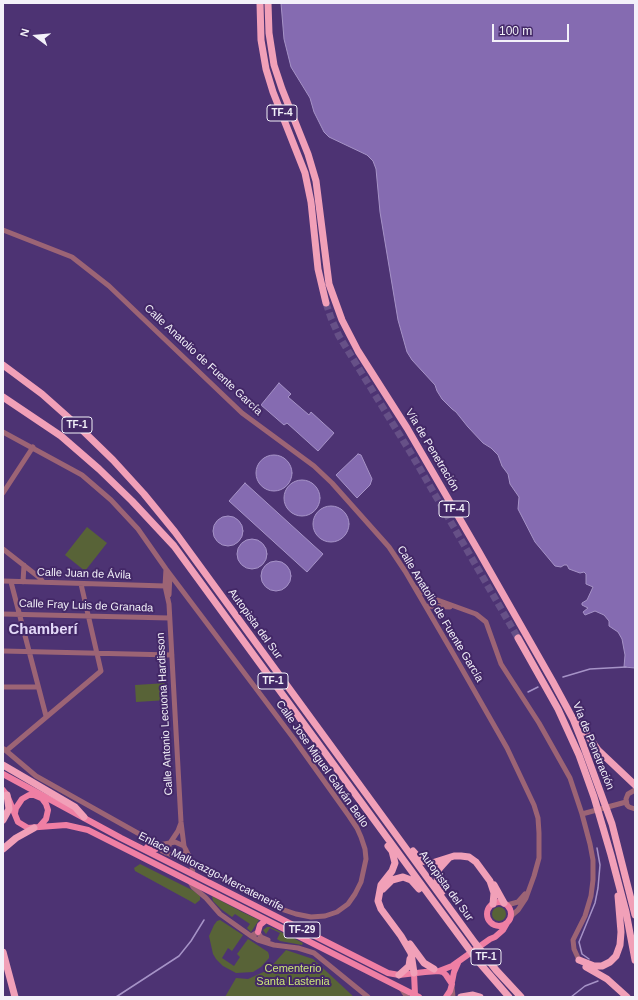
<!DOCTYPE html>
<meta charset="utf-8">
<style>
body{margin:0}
#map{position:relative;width:638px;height:1000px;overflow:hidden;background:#4d3373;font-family:Arial,sans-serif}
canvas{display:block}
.frame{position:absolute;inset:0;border:4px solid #f3f1f9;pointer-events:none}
.north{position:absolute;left:16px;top:16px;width:40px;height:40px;-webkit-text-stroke:3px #432867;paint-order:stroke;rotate:286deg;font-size:11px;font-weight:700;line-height:16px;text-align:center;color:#f3f1f9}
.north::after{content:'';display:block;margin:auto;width:14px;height:18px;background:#f3f1f9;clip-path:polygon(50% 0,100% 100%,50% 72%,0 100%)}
.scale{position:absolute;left:492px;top:24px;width:77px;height:18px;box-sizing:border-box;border:2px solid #f3f1f9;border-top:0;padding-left:5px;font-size:12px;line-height:14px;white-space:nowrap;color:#f3f1f9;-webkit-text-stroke:3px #432867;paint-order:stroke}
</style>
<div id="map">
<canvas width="638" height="1000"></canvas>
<div class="frame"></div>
<div class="north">N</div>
<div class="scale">100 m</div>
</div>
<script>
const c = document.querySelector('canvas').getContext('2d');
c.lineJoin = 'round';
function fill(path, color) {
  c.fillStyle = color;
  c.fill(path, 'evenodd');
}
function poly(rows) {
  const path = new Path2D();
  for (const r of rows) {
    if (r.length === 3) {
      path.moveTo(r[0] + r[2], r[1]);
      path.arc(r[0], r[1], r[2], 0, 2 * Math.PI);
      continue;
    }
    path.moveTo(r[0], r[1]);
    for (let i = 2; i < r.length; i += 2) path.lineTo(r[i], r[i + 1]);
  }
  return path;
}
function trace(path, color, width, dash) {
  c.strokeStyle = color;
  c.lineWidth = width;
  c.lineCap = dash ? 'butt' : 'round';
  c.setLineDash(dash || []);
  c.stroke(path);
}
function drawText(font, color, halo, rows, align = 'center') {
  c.font = font + ' Arial,sans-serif';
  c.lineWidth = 4;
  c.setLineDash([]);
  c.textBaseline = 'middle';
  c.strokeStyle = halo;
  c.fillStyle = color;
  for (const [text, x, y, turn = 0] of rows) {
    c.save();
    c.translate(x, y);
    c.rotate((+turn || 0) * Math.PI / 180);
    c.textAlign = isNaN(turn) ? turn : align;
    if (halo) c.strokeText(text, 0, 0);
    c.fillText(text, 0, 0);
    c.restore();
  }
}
fill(poly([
 [87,527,107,543,85,571,65,555],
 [167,683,168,700,136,702,135,685],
 [140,864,194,891,200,896,200,900,195,904,190,901,135,871,134,868],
 [212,896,242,912,259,920,251,932,247,928,250,924,235,914,232,917,221,909,213,901],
 [499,914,7],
 [220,920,243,935,232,951,228,948,222,958,234,966,240,957,237,954,248,939,268,952,269,955,269,958,261,967,253,972,236,973,223,966,216,959,213,954,209,936,214,925,217,921],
 [267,927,270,927,277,930,303,943,302,945,280,941,277,939,280,933,270,928,266,934,263,930],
 [286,950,313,959,354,997,225,997,236,978,248,979,268,970]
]), '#586337');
const water = poly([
 [281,3,635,3,635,668,624,667,625,655,622,639,618,632,609,626,609,621,604,615,595,611,585,615,583,612,588,608,582,605,582,603,587,600,593,587,586,584,586,574,584,572,580,573,569,569,567,565,564,565,561,567,555,566,535,542,518,509,519,497,510,484,508,474,502,466,498,455,491,448,483,443,468,427,456,412,452,409,442,399,437,391,435,385,412,360,407,352,398,320,380,212,376,169,373,161,367,155,329,137,324,132,314,112,310,98,291,67,284,39,281,3],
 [279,383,291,394,288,397,309,415,311,412,334,433,318,451,287,423,284,425,261,405,279,383],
 [358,454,361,455,372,479,370,485,357,498,336,475,358,454],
 [274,473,18],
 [302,498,18],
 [245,483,323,554,307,572,229,501,245,483],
 [331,524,18],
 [228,531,15],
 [252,554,15],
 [276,576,15]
]);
fill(water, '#856bb1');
trace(water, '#a693c7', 1);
trace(poly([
 [563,677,590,669,626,667],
 [528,692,538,687],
 [589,959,582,954,579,942,595,903,598,888,600,865,597,848],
 [116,997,179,956,191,941,204,920],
 [571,997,585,986,598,981]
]), '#a693c7', 1.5);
trace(poly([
 [326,303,331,318,339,336,412,455,518,638]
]), '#665087', 7, [7, 3.5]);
trace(poly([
 [3,230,72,257,109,286,242,413,314,466,332,483,389,547,405,571,454,655,507,748,534,805,538,818,539,833,539,858,534,876,526,898,518,910,511,916],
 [3,432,82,475,111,500,138,529,166,569,294,739,349,816,357,828,361,837,365,849,366,859,361,882,355,894,348,904,337,912,325,916,311,917,296,914,284,910,195,864,191,860],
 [3,493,33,447],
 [3,549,40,578,43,582],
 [166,569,165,586,169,604,181,822,184,846,191,860,193,874],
 [3,581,165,586],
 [11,582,46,716],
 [23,582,24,565],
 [416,588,432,598,476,614,486,622,501,664,539,723,570,778,582,814,590,844,593,860,593,880,591,896,585,916,573,940,574,949,579,960],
 [169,595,170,575],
 [426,606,450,607],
 [3,614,169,618],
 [3,651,172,655],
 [3,687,38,687],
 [4,749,36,776,159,845],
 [6,751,101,671,81,584],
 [635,790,628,794,626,799,627,805,629,807,635,809],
 [582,814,626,802],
 [159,845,162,851,179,858,185,854,186,850],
 [159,845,175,842,184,846],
 [166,853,170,843,178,831,181,823],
 [190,882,193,887,206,898,220,914,251,936,258,940,274,945,298,948,314,953,368,997],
 [507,905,518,902,525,894],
 [251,936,258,932,261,937,268,940],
 [452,986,453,997],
 [401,988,407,997]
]), '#9c6475', 5);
trace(poly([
 [3,774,121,838,388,973,399,975,425,972,439,971,443,972,446,975,452,984,450,991,446,997],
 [3,790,7,795,18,822,28,828,39,827,46,819,48,810,46,804,43,800],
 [15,813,16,808,22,799,29,795,34,795,41,798],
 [39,827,66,825,88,830,419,997],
 [147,847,153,850,156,849,159,845],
 [499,914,12],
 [258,932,260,925,266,920],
 [439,971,452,966,490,939,495,937,503,930,507,923],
 [414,973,415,995],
 [452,982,454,972,458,963]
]), '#ef7fa4', 6);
trace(poly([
 [260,3,261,40,266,69,273,92,305,173,311,202,318,269,326,303],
 [268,3,269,33,274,65,282,89,308,154,316,181,329,284,342,320,358,351,407,428,479,552,553,682,573,719,581,739,612,824,635,915],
 [3,365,42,394,78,426,113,460,144,494,175,532,475,943,496,970,521,997],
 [3,397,61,436,99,469,132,501,174,546,429,895,477,960,509,997],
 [518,638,558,709,579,755,594,797,611,855,626,912,635,960],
 [577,720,598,750,635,785],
 [3,765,75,807,84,817],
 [3,820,9,809,7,795],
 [388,846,392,851,395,863,392,871,381,885,378,901,381,909,401,936,411,953,414,973],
 [3,849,16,838,34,828],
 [413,851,422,861,432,863,454,856,461,856,469,857,476,862,490,881,494,893,493,904],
 [494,885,504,903],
 [383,889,392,880,403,877,411,880,419,889],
 [442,892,437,881,439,869,448,859],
 [410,944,424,963,434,969],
 [3,952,15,997],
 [579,960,594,966,602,966,610,962,616,956,620,945,621,932,618,896],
 [586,967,607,979,627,997],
 [399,975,409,966,410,959],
 [461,997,473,995,480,997]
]), '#f1a0b8', 7);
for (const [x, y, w] of [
 [282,113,30],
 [77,425,30],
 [454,509,30],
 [273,681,30],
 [302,930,36],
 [486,957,30]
]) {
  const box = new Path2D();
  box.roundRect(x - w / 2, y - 8, w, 16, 3);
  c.fillStyle = '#432867';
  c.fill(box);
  trace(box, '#f3f1f9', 1);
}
drawText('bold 10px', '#f3f1f9', null, [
 ["TF-4",282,113],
 ["TF-1",77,425],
 ["TF-4",454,509],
 ["TF-1",273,681],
 ["TF-29",302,930],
 ["TF-1",486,957]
]);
drawText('11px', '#f3f1f9', '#432867', [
 ["Calle Anatolio de Fuente García",203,360,43],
 ["Vía de Penetración",432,450,59],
 ["Calle Juan de Ávila",84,574,2],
 ["Calle Fray Luis de Granada",86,606,2],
 ["Calle Anatolio de Fuente García",440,614,59],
 ["Autopista del Sur",255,624,54],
 ["Calle Antonio Lecuona Hardisson",165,714,-93],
 ["Vía de Penetración",593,746,68],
 ["Calle Jose Miguel Galván Bello",322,764,55],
 ["Enlace Mallorazgo-Mercatenerife",211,872,27],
 ["Autopista del Sur",446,886,54]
]);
drawText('11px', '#cce578', '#432867', [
 ["Cementerio",293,969],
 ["Santa Lastenia",293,982]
]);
drawText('bold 15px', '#e3d9f8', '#432867', [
 ["Chamberí",43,630]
]);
</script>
